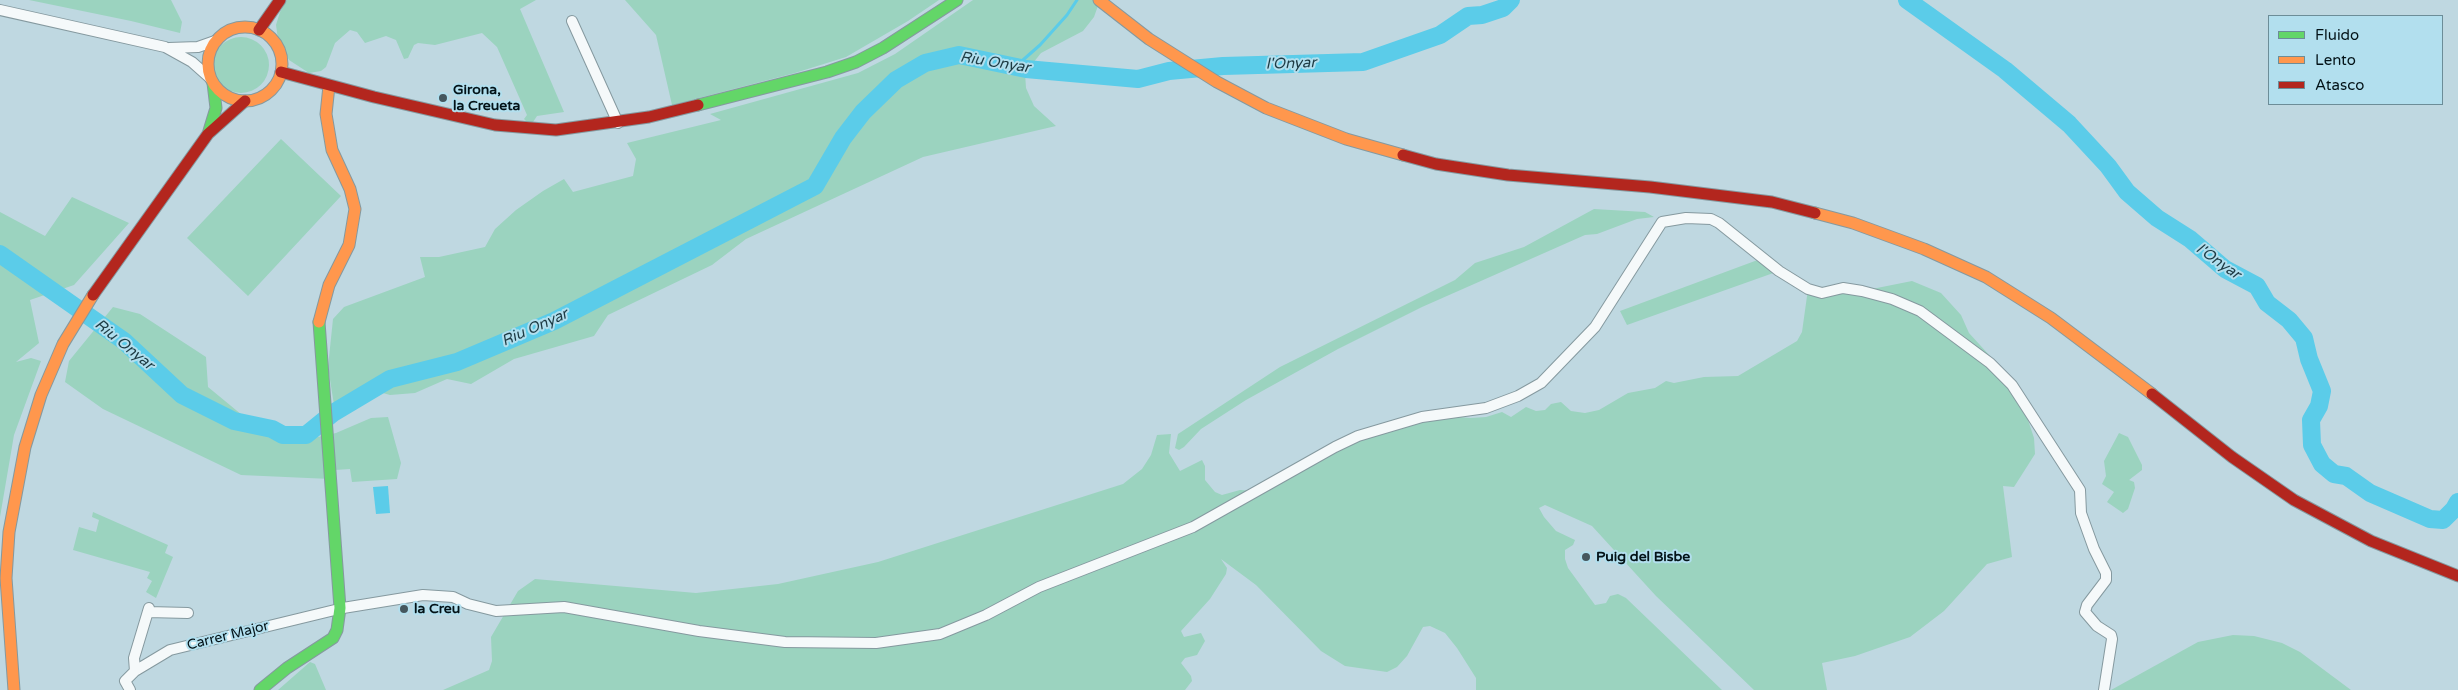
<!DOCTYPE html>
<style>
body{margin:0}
#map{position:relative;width:2458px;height:690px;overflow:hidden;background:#bfd8e1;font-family:"Varela Round",sans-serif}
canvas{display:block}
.legend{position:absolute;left:2268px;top:15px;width:175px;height:90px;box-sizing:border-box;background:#b2dfee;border:1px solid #6c8d98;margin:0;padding:6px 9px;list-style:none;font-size:15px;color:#031217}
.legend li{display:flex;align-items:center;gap:10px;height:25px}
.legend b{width:25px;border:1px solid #6c8d98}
</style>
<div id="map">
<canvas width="2458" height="690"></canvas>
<ul class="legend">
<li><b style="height:6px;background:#63d668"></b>Fluido</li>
<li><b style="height:6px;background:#ff974d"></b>Lento</li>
<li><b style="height:6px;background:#b3261e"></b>Atasco</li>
</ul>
</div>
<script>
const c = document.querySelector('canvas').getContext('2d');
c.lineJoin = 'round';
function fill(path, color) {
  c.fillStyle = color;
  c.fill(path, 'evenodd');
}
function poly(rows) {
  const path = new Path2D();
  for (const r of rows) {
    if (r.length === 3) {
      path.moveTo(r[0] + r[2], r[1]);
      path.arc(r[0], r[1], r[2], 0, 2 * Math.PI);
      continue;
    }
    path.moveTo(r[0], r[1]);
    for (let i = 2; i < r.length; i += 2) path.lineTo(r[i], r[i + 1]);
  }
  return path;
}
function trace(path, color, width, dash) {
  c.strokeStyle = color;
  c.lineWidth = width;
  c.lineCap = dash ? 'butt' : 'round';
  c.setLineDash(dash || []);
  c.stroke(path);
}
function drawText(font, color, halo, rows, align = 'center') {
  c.font = font + ' "Varela Round",sans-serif';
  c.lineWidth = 4;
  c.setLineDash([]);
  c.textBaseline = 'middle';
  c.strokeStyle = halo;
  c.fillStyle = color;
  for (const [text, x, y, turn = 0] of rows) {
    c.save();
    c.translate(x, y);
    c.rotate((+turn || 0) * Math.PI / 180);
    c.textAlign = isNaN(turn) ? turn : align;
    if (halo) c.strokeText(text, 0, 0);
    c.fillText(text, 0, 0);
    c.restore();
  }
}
fill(poly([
 [29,0,171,0,182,22,180,33,131,21],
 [287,0,536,0,520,9,564,112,537,116,533,122,527,122,524,119,527,115,497,47,482,33,435,45,418,43,414,45,408,58,404,59,396,40,386,36,365,43,357,32,350,30,335,43,326,67,321,71,309,73,289,60,278,39,276,25,280,12],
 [625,0,939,0,908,21,846,57,795,73,672,105,656,35],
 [973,0,1100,0,1094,17,1083,31,1041,53,1025,73,1026,88,1034,106,1056,126,923,157,746,239,712,265,608,315,594,336,514,359,471,384,447,379,415,393,390,395,361,387,334,405,328,367,333,319,344,307,425,277,420,257,439,257,485,247,495,229,516,210,543,191,564,179,573,192,633,176,636,159,627,143,721,120,710,114,858,73,895,54],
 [241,65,28],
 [281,139,341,196,248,296,187,238],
 [72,197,129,223,74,285,30,300,39,343,16,362,31,358,41,361,14,435,0,517,0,212,45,236],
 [1594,209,1645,212,1654,217,1637,219,1597,234,1585,235,1422,307,1338,349,1246,400,1201,429,1184,447,1179,450,1175,448,1178,434,1280,367,1455,280,1475,263,1524,247],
 [1763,258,1779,271,1627,325,1620,311],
 [1912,281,1941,293,1961,315,1969,333,1990,356,1990,363,2020,396,2034,438,2035,454,2014,487,2003,486,2012,557,1987,564,1944,611,1910,637,1855,656,1822,663,1827,690,1754,690,1656,596,1592,526,1545,505,1539,508,1544,517,1556,531,1575,540,1573,545,1565,550,1565,559,1568,568,1595,605,1606,603,1610,596,1618,594,1626,598,1722,690,1476,690,1476,678,1457,648,1445,633,1430,626,1423,627,1407,656,1397,667,1387,672,1345,666,1321,651,1256,585,1221,559,1227,568,1226,574,1210,599,1181,631,1184,637,1201,633,1205,641,1197,655,1185,658,1181,663,1191,676,1192,681,1185,690,443,690,489,670,492,661,491,637,518,591,535,579,696,593,778,584,878,562,1123,484,1142,469,1151,455,1157,435,1171,434,1169,453,1180,471,1202,460,1205,466,1205,480,1215,492,1222,495,1240,490,1257,491,1335,447,1439,415,1470,418,1486,417,1502,412,1511,417,1526,407,1536,411,1545,410,1551,404,1561,402,1571,411,1585,413,1599,410,1628,393,1655,388,1666,381,1674,383,1704,377,1738,376,1797,341,1802,332,1808,289,1862,291],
 [113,307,140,314,206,357,208,387,270,438,300,441,336,433,371,418,388,417,401,463,397,479,352,482,350,469,335,470,330,479,241,475,103,409,65,382,69,361],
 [2119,433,2128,437,2142,465,2142,470,2129,480,2134,482,2135,488,2128,509,2123,513,2107,502,2114,492,2102,484,2106,476,2104,461],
 [93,512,168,545,165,553,173,557,156,598,146,592,152,581,147,578,150,572,73,550,79,527,96,532,99,520,92,517],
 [2233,635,2254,636,2282,643,2300,652,2351,690,2111,690,2198,642],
 [310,662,315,664,326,690,278,690]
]), '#9bd3bf');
fill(poly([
 [388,486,390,513,376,514,373,487]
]), '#5bcce9');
trace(poly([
 [1015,67,1040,45,1067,15,1077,0]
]), '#5bcce9', 3);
trace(poly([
 [1907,0,2005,70,2069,124,2108,166,2127,192,2157,218,2190,239,2225,269,2257,286,2267,303,2289,320,2304,338,2309,359,2322,391,2319,406,2311,420,2312,445,2322,464,2334,474,2346,476,2370,493,2430,519,2443,520,2454,509,2458,502],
 [0,254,124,341,182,395,234,421,272,429,283,435,306,435,333,413,390,379,457,362,554,321,815,186,843,138,863,112,896,80,925,63,959,55,1026,69,1138,79,1169,71,1223,66,1363,62,1440,35,1468,16,1482,15,1503,8,1511,0]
]), '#5bcce9', 18);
const street = poly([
 [0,10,165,47,192,62,210,78],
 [572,21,618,123],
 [169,48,198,47,215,41],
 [148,612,188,613],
 [135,671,134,658,149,608],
 [130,690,125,681,135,671,170,650,343,608,423,595,453,597,468,604,496,611,564,607,699,631,785,642,876,643,940,634,986,615,1039,587,1193,527,1335,447,1358,436,1422,417,1486,408,1518,396,1541,383,1595,327,1662,222,1686,218,1711,219,1719,223,1779,271,1808,289,1822,293,1843,288,1862,291,1892,299,1920,311,1990,363,2012,385,2080,490,2081,513,2094,549,2106,573,2106,580,2087,605,2085,612,2097,626,2111,635,2112,639,2104,690]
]);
const fast = poly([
 [698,105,827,72,856,62,883,48,957,0],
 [209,131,216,108,213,83],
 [260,690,287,668,333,638,337,630,340,608,319,322]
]);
const slow = poly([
 [1099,0,1149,39,1217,82,1266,108,1346,139,1403,155],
 [245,64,37],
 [1815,213,1853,223,1924,249,1986,277,2051,318,2152,394],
 [319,322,329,285,349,245,355,209,350,189,332,150,326,114,329,86],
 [14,690,6,578,9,532,25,447,41,395,63,344,93,295]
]);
const jam = poly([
 [259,30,280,0],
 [281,72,374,97,495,125,556,130,649,117,698,105],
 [1403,155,1436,164,1508,175,1650,187,1772,202,1815,213],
 [93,295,208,134,245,101],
 [2152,394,2232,457,2294,500,2371,541,2458,576]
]);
trace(street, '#85999f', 12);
trace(fast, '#85999f', 13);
trace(slow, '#85999f', 13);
trace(jam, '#85999f', 13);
trace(street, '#f5f9fa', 10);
trace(fast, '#63d668', 11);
trace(slow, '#ff974d', 11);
trace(jam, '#b3261e', 11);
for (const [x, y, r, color] of [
 [443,98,5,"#45575e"],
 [1586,557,5,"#45575e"],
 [404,609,5,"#45575e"]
]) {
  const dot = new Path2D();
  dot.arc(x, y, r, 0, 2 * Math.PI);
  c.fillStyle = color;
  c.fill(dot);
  trace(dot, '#b2dfee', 2);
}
drawText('bold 14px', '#031217', '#b2dfee', [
 ["Girona,",453,90],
 ["la Creueta",453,106],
 ["Puig del Bisbe",1596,557],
 ["la Creu",414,609]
], 'left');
drawText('14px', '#031217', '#b2dfee', [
 ["Carrer Major",228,636,-14]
]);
drawText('italic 15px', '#1d3a43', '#b2dfee', [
 ["Riu Onyar",995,63,9],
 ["l'Onyar",1291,64,-2],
 ["l'Onyar",2218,262,35],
 ["Riu Onyar",535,328,-24],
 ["Riu Onyar",124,345,39]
]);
</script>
